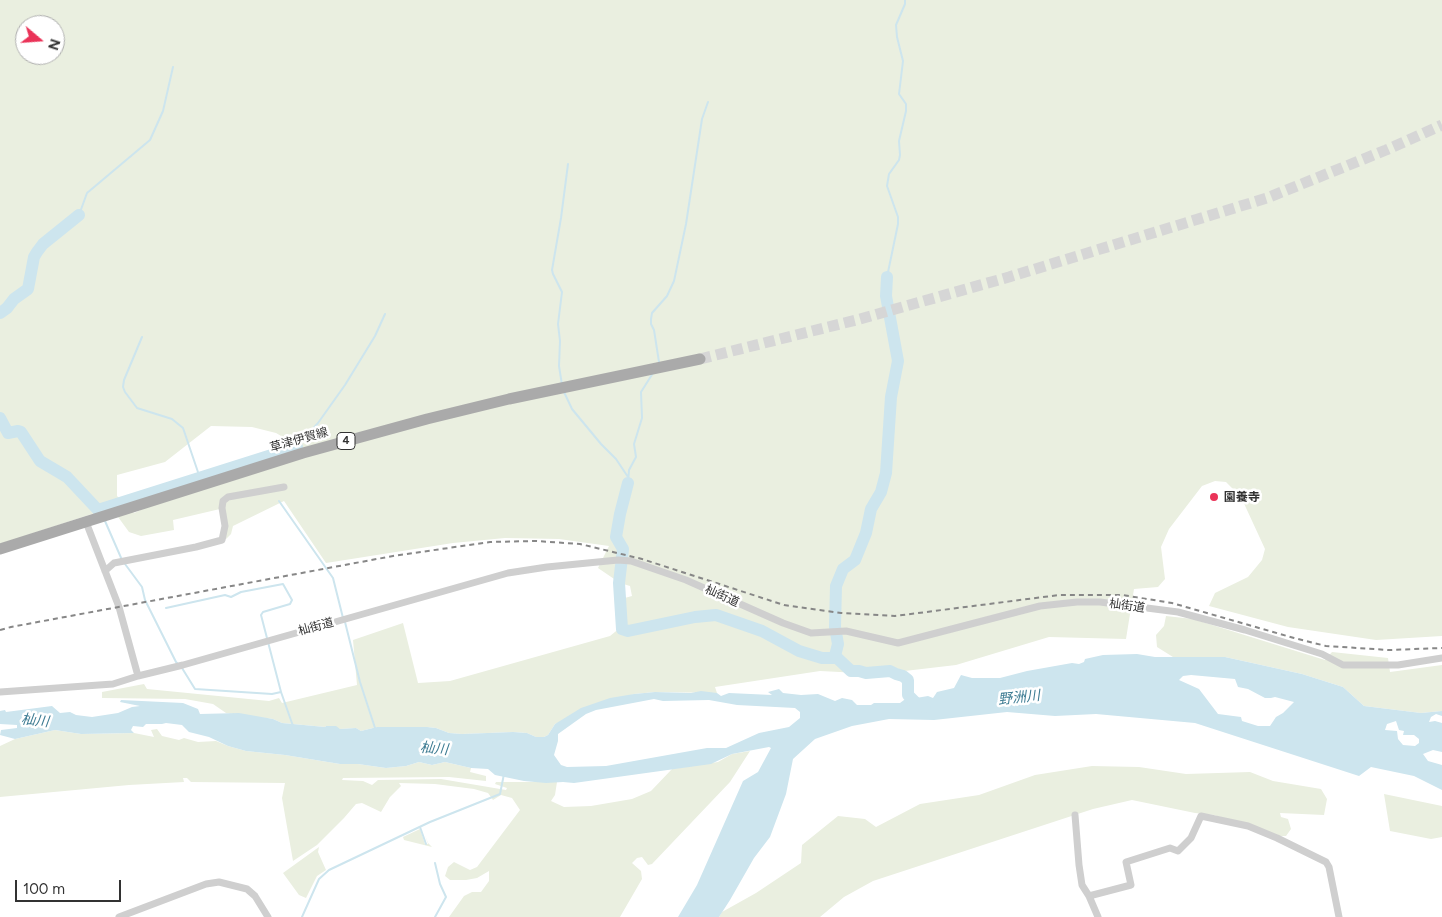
<!DOCTYPE html>
<meta charset="utf-8">
<style>
body{margin:0}
#map{position:relative;width:1442px;height:917px;overflow:hidden;background:#fff;font-family:Figtree,sans-serif}
canvas{display:block}
.north{position:absolute;left:15px;top:15px;width:50px;height:50px;box-sizing:border-box;background:#fff;border:1px solid #adadad;border-radius:50%;rotate:108deg;font-size:14px;font-weight:700;line-height:20px;text-align:center;color:#323232}
.north::after{content:'';display:block;margin:auto;width:18px;height:22px;background:#ea3358;clip-path:polygon(50% 0,100% 100%,50% 72%,0 100%)}
.scale{position:absolute;left:15px;top:880px;width:106px;height:22px;box-sizing:border-box;border:2px solid #323232;border-top:0;padding-left:6px;font-size:15px;line-height:18px;white-space:nowrap;color:#323232;-webkit-text-stroke:4px #fff;paint-order:stroke}
</style>
<div id="map">
<canvas width="1442" height="917"></canvas>
<div class="north">N</div>
<div class="scale">100 m</div>
</div>
<script>
const c = document.querySelector('canvas').getContext('2d');
c.lineJoin = 'round';
function fill(path, color) {
  c.fillStyle = color;
  c.fill(path, 'evenodd');
}
function poly(rows) {
  const path = new Path2D();
  for (const r of rows) {
    path.moveTo(r[0], r[1]);
    for (let i = 2; i < r.length; i += 2) path.lineTo(r[i], r[i + 1]);
  }
  return path;
}
function trace(path, color, width, dash) {
  c.strokeStyle = color;
  c.lineWidth = width;
  c.lineCap = dash ? 'butt' : 'round';
  c.setLineDash(dash || []);
  c.stroke(path);
}
function drawText(font, color, halo, rows, align = 'center') {
  c.font = font + ' Figtree,"Noto Sans JP",sans-serif';
  c.lineWidth = 5;
  c.setLineDash([]);
  c.textBaseline = 'middle';
  c.strokeStyle = halo;
  c.fillStyle = color;
  for (const [text, x, y, turn = 0] of rows) {
    c.save();
    c.translate(x, y);
    c.rotate((+turn || 0) * Math.PI / 180);
    c.textAlign = isNaN(turn) ? turn : align;
    if (halo) c.strokeText(text, 0, 0);
    c.fillText(text, 0, 0);
    c.restore();
  }
}
fill(poly([
 [0,0,1442,0,1442,636,1376,640,1288,627,1209,606,1215,593,1248,577,1262,560,1265,549,1241,497,1226,482,1215,481,1202,486,1169,529,1161,547,1165,579,1158,587,1134,589,1126,639,1049,637,956,665,879,674,820,671,715,687,717,693,655,692,634,694,555,724,548,735,544,737,536,737,527,733,513,732,462,734,449,733,436,728,427,727,377,727,361,731,356,728,340,729,326,726,325,727,282,723,273,719,226,713,213,704,185,699,102,698,102,692,144,684,147,689,269,701,279,698,282,703,357,685,353,640,403,623,418,683,450,681,610,636,626,623,621,599,632,596,630,586,620,583,598,568,609,546,559,539,505,538,453,543,326,563,284,501,233,526,231,534,226,539,220,509,173,520,174,530,141,536,129,532,113,510,95,513,0,544],
 [25,25,55,25,55,55,25,55],
 [211,426,252,427,276,433,288,440,299,458,152,505,134,513,117,496,117,475,165,462],
 [1166,616,1193,619,1325,660,1332,652,1388,658,1390,672,1442,665,1442,711,1421,713,1364,706,1343,687,1302,674,1225,657,1173,657,1157,647,1156,635,1164,626],
 [157,729,162,736,179,740,184,738,198,742,216,741,228,746,246,751,285,755,340,764,358,764,386,768,406,766,419,762,432,765,445,762,471,768,470,772,486,776,486,781,449,777,343,778,342,780,363,781,372,785,378,780,441,779,506,790,507,788,495,784,496,782,557,782,555,795,551,801,564,807,591,806,632,799,651,791,672,769,718,762,732,754,750,751,730,782,652,864,648,865,642,857,637,858,632,863,641,871,642,879,620,917,449,917,464,896,472,892,481,892,489,881,489,871,477,878,466,880,450,880,445,876,448,867,454,862,470,870,477,867,520,810,512,798,501,795,493,800,488,793,474,789,435,784,399,783,401,786,390,797,381,812,362,803,356,804,344,818,317,845,293,861,282,798,285,783,191,782,187,778,183,778,184,782,129,785,0,797,0,746,15,739,55,730,81,734,134,733,154,737,151,730],
 [1092,766,1139,767,1186,774,1250,772,1273,781,1321,789,1327,799,1324,815,1280,813,1281,817,1288,819,1291,829,1286,836,1278,836,1214,815,1195,813,1132,800,1093,809,873,881,844,897,820,917,719,917,722,912,756,893,801,863,802,845,838,816,865,819,876,827,920,804,979,795,1035,775],
 [1384,794,1442,806,1442,837,1431,839,1390,831],
 [420,829,425,844,428,844,425,835,428,843,432,847,404,840,403,837],
 [319,847,318,852,326,870,317,876,306,898,299,895,283,873]
]), '#eaefe0');
fill(poly([
 [1137,654,1155,657,1225,657,1302,674,1343,687,1364,706,1421,713,1442,711,1442,716,1436,714,1431,717,1429,722,1435,721,1442,723,1442,752,1433,750,1423,754,1428,761,1442,765,1442,790,1414,776,1371,767,1359,776,1195,723,1096,714,1055,716,1007,712,934,720,889,719,852,726,815,739,793,759,786,794,770,837,754,858,730,900,719,917,678,917,697,885,743,781,758,772,771,748,769,747,732,754,711,764,574,783,563,782,546,783,524,781,495,775,488,769,471,768,445,762,432,765,419,762,406,766,386,768,358,764,340,764,285,755,246,751,228,746,209,737,189,732,182,725,166,723,162,724,146,724,143,727,133,726,131,730,134,733,81,734,55,730,15,739,0,735,1,730,17,728,17,725,0,724,0,711,5,710,6,712,52,706,60,713,70,712,76,715,92,717,118,713,132,707,140,706,120,702,121,700,183,703,198,709,200,714,239,713,273,719,282,723,325,727,326,726,336,726,340,729,356,728,361,731,377,727,427,727,436,728,449,733,462,734,513,732,527,733,536,737,544,737,548,735,555,724,581,708,610,698,634,694,655,692,691,693,701,691,717,693,721,696,729,693,772,695,768,692,779,689,783,693,801,695,818,694,835,701,842,698,852,700,857,705,871,705,874,703,900,703,904,700,928,696,933,698,937,692,954,688,961,675,972,678,1000,678,1027,671,1072,663,1079,664,1084,662,1085,659,1103,655],
 [1191,675,1235,679,1238,687,1248,689,1265,698,1271,698,1275,697,1294,702,1283,713,1276,717,1270,726,1258,726,1242,721,1241,717,1218,714,1199,689,1179,680,1183,676],
 [654,699,663,701,709,700,737,705,795,708,800,712,800,718,789,727,759,733,726,748,707,748,606,766,567,767,561,765,554,755,558,741,558,734,586,714,596,710],
 [1396,721,1399,730,1404,731,1403,735,1414,735,1419,739,1419,743,1415,746,1403,745,1398,739,1397,731,1385,730,1387,724]
]), '#cde5ee');
trace(poly([
 [79,215,87,193,150,140,163,111,173,67],
 [887,277,898,224,898,217,887,186,889,174,899,160,900,155,899,141,906,111,906,104,899,94,903,61,897,37,896,25,905,4,905,0],
 [142,337,124,380,123,387,125,392,137,408,172,419,183,428,200,478],
 [659,362,654,330,651,324,651,319,652,313,667,296,674,281,686,224,702,119,708,102],
 [562,385,559,366,560,341,558,324,562,292,553,274,552,270,561,218,568,164],
 [564,392,572,409,601,444,616,459,628,477],
 [297,447,318,423,345,385,375,336,385,314],
 [628,483,629,470,636,457,634,444,642,418,641,392,653,373],
 [279,501,333,578,343,618],
 [105,521,122,560],
 [125,564,142,587,145,600,176,662,179,665],
 [166,608,225,595,231,597,241,592,283,584,292,600,290,604,263,612,261,615,281,692,293,726],
 [345,622,360,682,375,728],
 [182,668,195,689,272,694,281,692],
 [420,827,426,844],
 [435,863,440,884,446,897,435,917],
 [302,917,319,879,329,870,430,822,500,794,504,774]
]), '#cde5ee', 2);
trace(poly([
 [887,277,886,296,898,361,891,397,886,473,881,492,871,509,866,533,855,560,843,569,836,586,835,627,838,644,835,656,851,671,859,671,866,673,890,671,896,674,903,676,908,680,908,695,917,704,925,707],
 [0,313,7,308,14,299,28,289,34,257,37,252,43,244,79,215],
 [0,418,8,433,18,431,21,432,40,461,67,477,98,510,297,447],
 [628,483,620,514,616,537,623,549,619,583,622,629,628,631,695,617,716,615,762,631,799,651,822,658,836,658]
]), '#cde5ee', 12);
trace(poly([
 [700,359,860,319,1009,277,1267,198,1386,150,1442,125]
]), '#d6d6d6', 11, [11, 5.5]);
trace(poly([
 [86,522,119,607,138,676],
 [105,571,114,563,196,547,222,540,225,526,222,508,223,501,228,497,284,487],
 [0,692,113,684,138,676,183,665,508,573,547,567,618,560,631,561,686,580,783,623,811,633,846,631,898,643,1040,606,1077,602,1100,602,1178,612,1245,630,1322,654,1343,665,1398,665,1442,658],
 [1075,815,1079,865,1082,885,1089,896,1098,917],
 [1089,896,1131,885,1126,862,1170,848,1178,851,1191,838,1201,816,1248,826,1277,838,1326,862,1329,867,1339,917],
 [119,917,206,884,219,882,247,889,255,896,268,917]
]), '#cfcfcf', 7);
trace(poly([
 [0,549,303,453,427,419,509,399,700,359]
]), '#aaa', 11);
trace(poly([
 [0,630,11,627,393,556,490,542,536,541,580,544,642,559,784,605,841,613,895,616,1059,595,1122,595,1172,603,1294,638,1326,646,1389,650,1442,648]
]), '#878787', 2, [5, 4]);
for (const [x, y, r, color] of [
 [1214,497,5,"#ea3358"]
]) {
  const dot = new Path2D();
  dot.arc(x, y, r, 0, 2 * Math.PI);
  c.fillStyle = color;
  c.fill(dot);
  trace(dot, '#fff', 2);
}
for (const [x, y, w] of [
 [346,441,18]
]) {
  const box = new Path2D();
  box.roundRect(x - w / 2, y - 8.5, w, 17, 4);
  c.fillStyle = '#fff';
  c.fill(box);
  trace(box, '#323232', 1);
}
drawText('bold 11px', '#323232', null, [
 ["4",346,441]
]);
drawText('12px', '#323232', '#fff', [
 ["草津伊賀線",299,440,-16],
 ["杣街道",722,596,24],
 ["杣街道",1127,606,8],
 ["杣街道",316,627,-15]
]);
drawText('bold 12px', '#323232', '#fff', [
 ["園養寺",1224,497]
], 'left');
drawText('italic 14px', '#3b7a91', '#fff', [
 ["野洲川",1019,698,-6],
 ["杣川",35,721,6],
 ["杣川",434,749,5]
]);
</script>
